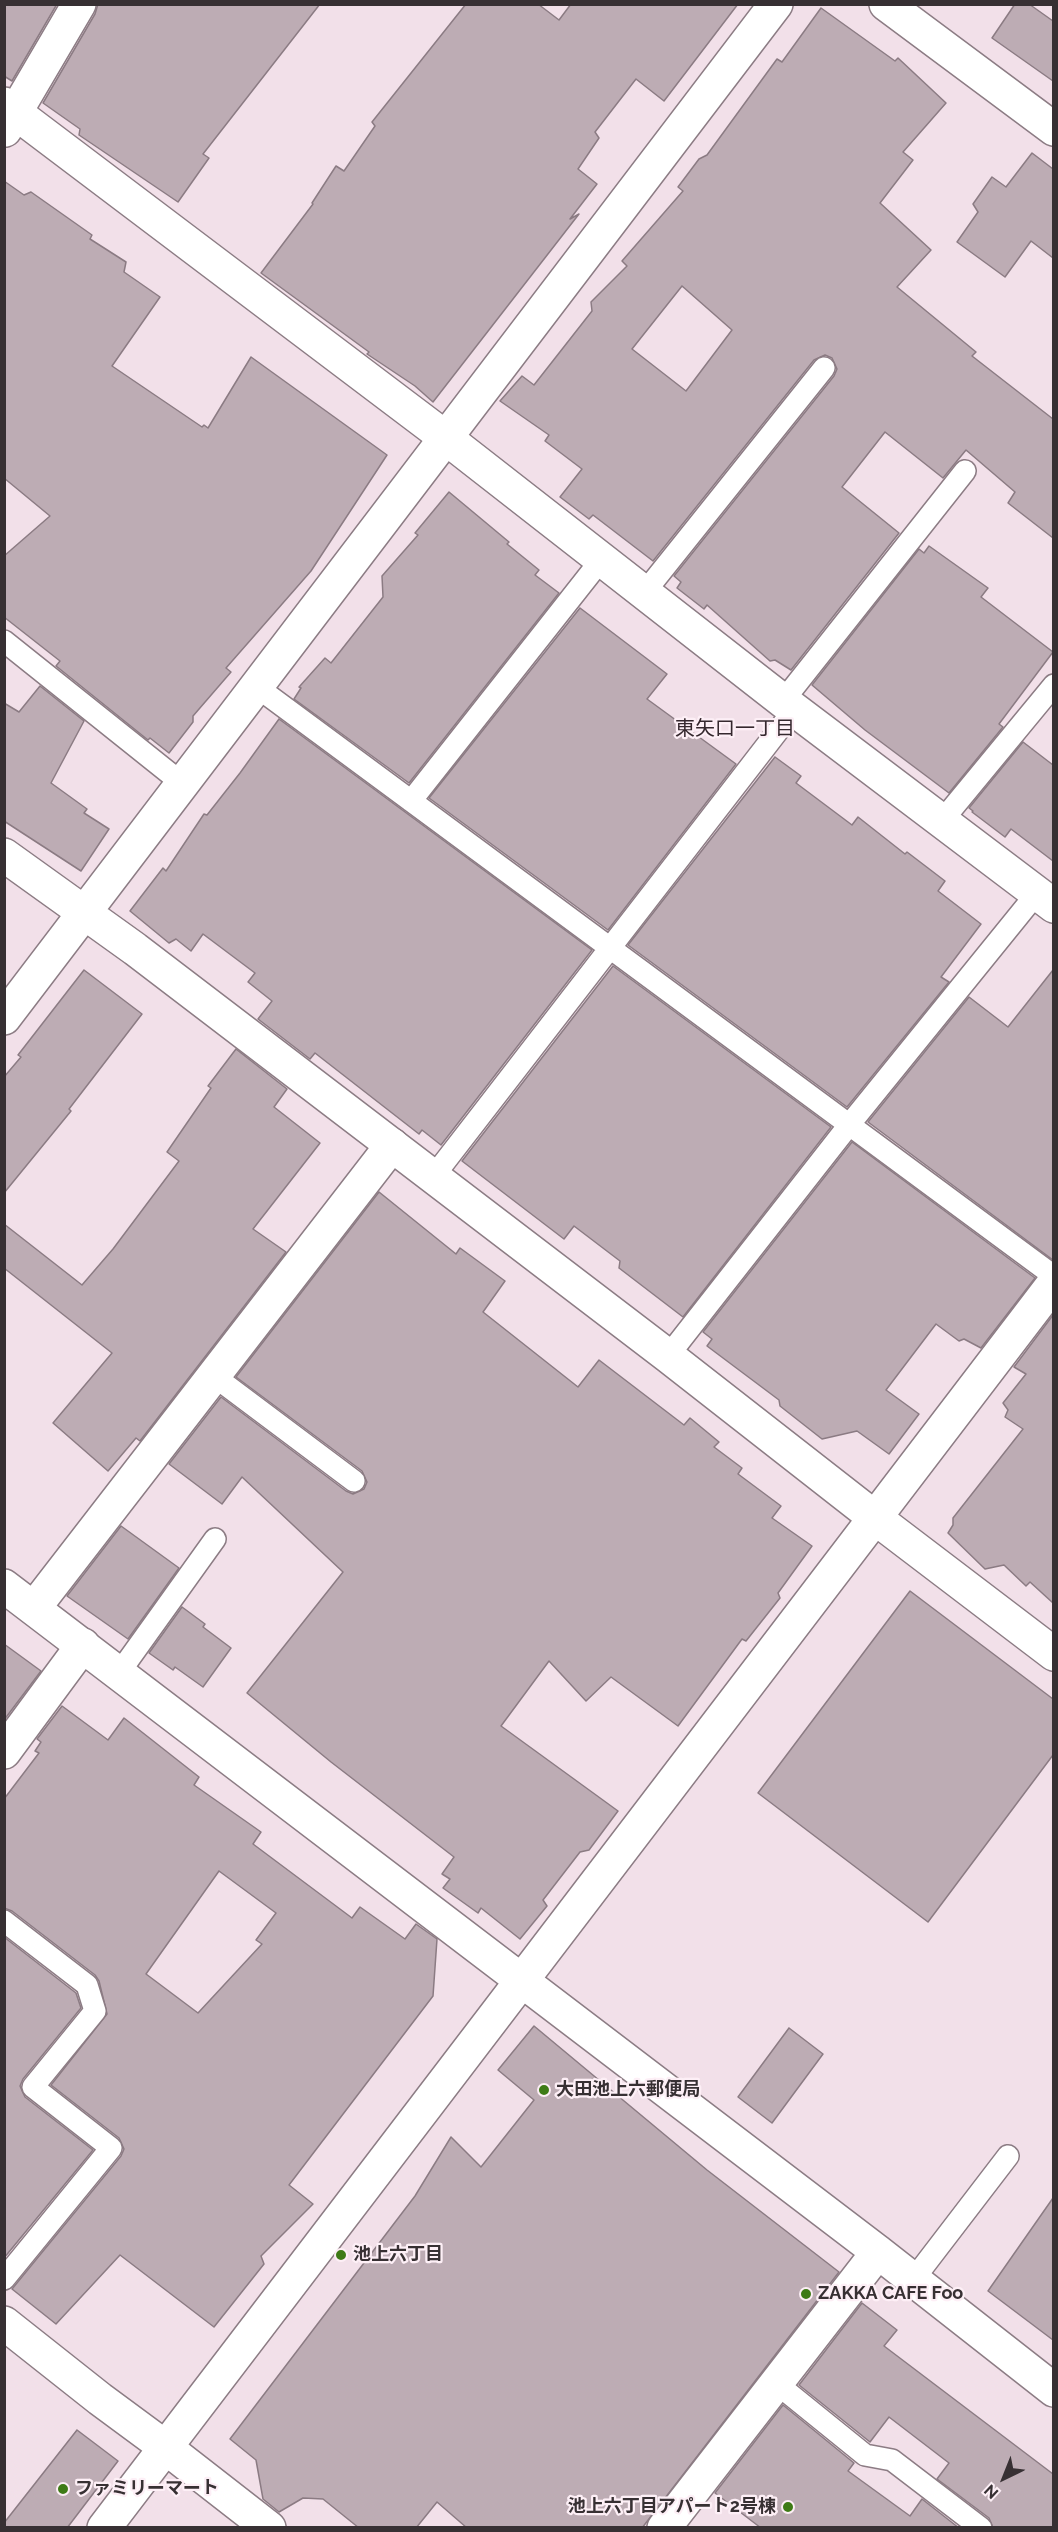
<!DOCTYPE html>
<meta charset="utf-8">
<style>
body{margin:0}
#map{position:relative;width:1058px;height:2532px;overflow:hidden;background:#f2e0e9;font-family:Raleway,sans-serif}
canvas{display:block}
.frame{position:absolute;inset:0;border:6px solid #373033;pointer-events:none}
.north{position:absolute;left:974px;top:2448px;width:60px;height:60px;-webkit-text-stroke:4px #fdeff6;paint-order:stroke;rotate:223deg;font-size:16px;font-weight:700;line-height:24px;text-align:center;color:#373033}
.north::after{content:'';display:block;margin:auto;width:21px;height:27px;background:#373033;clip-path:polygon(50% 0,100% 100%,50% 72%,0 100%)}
</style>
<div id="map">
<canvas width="1058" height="2532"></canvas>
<div class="frame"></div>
<div class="north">N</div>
</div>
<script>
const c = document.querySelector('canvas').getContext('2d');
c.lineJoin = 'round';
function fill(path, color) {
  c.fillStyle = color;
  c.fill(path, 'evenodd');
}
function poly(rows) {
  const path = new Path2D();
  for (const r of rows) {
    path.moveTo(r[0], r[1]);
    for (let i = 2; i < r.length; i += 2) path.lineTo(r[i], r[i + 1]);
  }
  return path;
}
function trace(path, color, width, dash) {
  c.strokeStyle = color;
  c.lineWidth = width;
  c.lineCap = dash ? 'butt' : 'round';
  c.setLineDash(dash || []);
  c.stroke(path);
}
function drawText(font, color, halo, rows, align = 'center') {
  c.font = font + ' Raleway,"Noto Sans JP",sans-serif';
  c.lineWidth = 4.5;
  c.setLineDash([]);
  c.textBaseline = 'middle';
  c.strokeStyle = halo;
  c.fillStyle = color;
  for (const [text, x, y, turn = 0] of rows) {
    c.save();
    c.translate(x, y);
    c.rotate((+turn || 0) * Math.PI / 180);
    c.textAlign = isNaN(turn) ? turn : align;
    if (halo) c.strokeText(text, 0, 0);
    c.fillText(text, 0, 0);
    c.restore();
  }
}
const building = poly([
 [4,4,57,4,12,81,4,76,4,4],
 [98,4,320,4,203,154,209,158,178,202,79,135,80,129,43,103,95,14,98,4],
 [466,4,538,4,559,20,571,4,738,4,664,101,636,79,595,132,599,138,578,169,597,184,570,219,579,214,433,402,415,386,367,354,369,352,261,273,313,204,312,203,336,166,344,171,375,126,372,122,466,4],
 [1015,4,1029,4,1053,21,1053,81,992,38,1015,4],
 [821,8,895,61,898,58,946,103,903,152,913,160,880,203,931,250,897,287,976,352,972,356,1053,419,1053,538,1008,503,1015,492,966,450,943,478,885,432,842,487,899,533,791,670,775,660,770,661,707,605,704,609,677,588,681,582,674,576,834,376,837,369,832,358,825,355,814,360,653,561,593,515,589,519,560,497,582,469,545,441,549,435,500,401,522,376,534,385,592,311,591,302,627,266,622,261,683,191,678,187,699,159,707,155,777,59,782,62,821,8],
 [682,286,732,330,686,391,632,349,682,286],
 [1032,153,1053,169,1053,258,1031,241,1005,277,957,242,978,212,973,204,992,177,1006,187,1032,153],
 [4,181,24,195,31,192,92,235,90,239,126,262,124,272,160,297,112,366,202,427,204,425,208,428,251,357,387,455,311,571,226,668,231,672,193,716,193,722,169,753,150,738,148,740,56,666,60,661,4,617,4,556,50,516,4,478,4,181],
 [449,492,509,542,507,544,539,570,535,575,559,593,409,783,294,699,301,688,299,687,325,658,331,663,383,597,382,576,418,535,415,533,449,492],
 [929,546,988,588,981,597,1053,652,999,724,1003,727,949,793,865,730,812,685,919,549,924,553,929,546],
 [580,608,667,674,647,699,736,764,608,930,429,798,580,608],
 [40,686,84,721,51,783,87,809,84,813,109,829,81,871,4,821,4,703,19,712,40,686],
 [279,719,592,950,441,1145,422,1130,419,1134,315,1053,310,1059,258,1019,272,1001,248,982,255,973,203,934,191,951,176,939,169,943,130,911,163,868,166,871,204,814,207,815,240,773,279,719],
 [1023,742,1053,765,1053,861,1011,829,1005,837,972,812,973,811,969,808,1023,742],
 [775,757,801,776,796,783,852,825,858,817,905,854,907,852,945,881,938,891,981,924,941,977,949,982,847,1107,628,945,775,757],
 [613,966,831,1127,683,1317,619,1268,620,1261,574,1226,564,1239,462,1161,613,966],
 [84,970,142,1014,69,1109,71,1111,4,1193,4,1077,21,1057,18,1055,84,970],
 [1053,970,1053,1260,868,1122,969,997,1008,1027,1053,970],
 [236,1049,287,1089,274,1107,320,1143,253,1229,286,1252,140,1441,136,1438,108,1471,53,1423,112,1353,4,1268,4,1224,82,1285,113,1249,179,1161,167,1152,211,1088,208,1086,236,1049],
 [852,1142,1035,1278,981,1348,964,1339,959,1341,936,1324,886,1390,919,1414,889,1454,857,1431,822,1439,780,1406,779,1400,707,1346,712,1339,703,1332,852,1142],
 [379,1192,456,1254,460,1248,505,1281,483,1312,578,1387,599,1360,684,1425,690,1418,719,1442,714,1447,742,1468,738,1474,781,1506,772,1518,812,1546,778,1593,780,1598,746,1641,742,1639,678,1726,611,1677,586,1701,549,1661,501,1726,618,1811,589,1850,580,1852,543,1900,547,1906,520,1939,481,1908,478,1913,443,1888,450,1879,442,1874,454,1857,331,1762,247,1693,343,1572,242,1477,222,1504,169,1464,221,1397,346,1491,353,1494,364,1489,367,1482,362,1471,236,1377,379,1192],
 [1053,1315,1053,1603,1030,1582,1026,1586,1004,1565,985,1569,948,1533,953,1525,953,1518,1023,1429,1005,1417,1008,1410,1003,1403,1026,1374,1014,1367,1053,1315],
 [121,1526,179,1568,128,1639,67,1596,121,1526],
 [910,1591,1053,1699,1053,1755,928,1922,758,1793,910,1591],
 [182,1607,205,1624,203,1627,231,1648,203,1687,175,1667,173,1670,149,1653,182,1607],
 [4,1644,41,1671,4,1720,4,1644],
 [62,1706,108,1740,124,1718,199,1777,194,1785,261,1832,253,1844,352,1918,360,1907,405,1939,416,1924,437,1939,433,1996,289,2185,313,2204,261,2256,264,2264,214,2327,120,2255,56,2324,12,2289,121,2156,124,2149,119,2138,51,2085,107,2014,99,1981,95,1975,12,1911,4,1908,4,1799,39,1753,35,1751,41,1742,37,1739,62,1706],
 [219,1871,276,1913,256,1940,262,1944,198,2013,146,1974,219,1871],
 [4,1937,76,1993,81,2008,23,2079,20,2086,25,2097,93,2150,4,2258,4,1937],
 [534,2026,707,2170,839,2272,642,2528,467,2528,437,2502,416,2528,359,2528,323,2499,303,2498,279,2512,263,2499,256,2460,230,2439,415,2196,451,2137,481,2167,534,2100,498,2070,534,2026],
 [789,2028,823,2054,772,2123,738,2097,789,2028],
 [1053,2198,1053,2340,988,2291,1053,2198],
 [862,2303,897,2330,884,2346,1053,2474,1053,2528,993,2528,989,2518,937,2479,949,2463,889,2417,870,2442,799,2385,862,2303],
 [783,2405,854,2463,848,2471,910,2516,922,2499,959,2528,761,2528,715,2493,783,2405],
 [77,2430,118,2461,67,2528,4,2528,4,2523,77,2430]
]);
fill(building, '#bdacb4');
trace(building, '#8b7b83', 1.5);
const lane = poly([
 [644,593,824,368],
 [4,641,183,784],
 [257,687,1054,1276],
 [783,701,965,471],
 [411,801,601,560],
 [941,822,1054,685],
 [433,1177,794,710],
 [668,1356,849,1125,1037,893],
 [214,1376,354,1481],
 [119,1673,215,1539],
 [4,1921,87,1985,95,2011,33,2087,111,2148,4,2279],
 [913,2280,1008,2156],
 [776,2383,865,2455,892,2460,981,2528]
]);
const street = poly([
 [886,4,1054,129],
 [4,104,446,438,783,701,1054,906],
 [5,130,79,4],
 [874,1517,1054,1654],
 [34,1608,392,1145],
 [4,1752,83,1645],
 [521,1980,878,2252,1054,2390],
 [165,2447,269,2528],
 [664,2528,878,2252]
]);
const secondary = poly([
 [4,855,135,949,668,1356,874,1517],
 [4,1018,776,4],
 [4,1586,521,1980],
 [4,2323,100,2399,165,2447],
 [104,2528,1054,1283]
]);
trace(lane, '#8c7c84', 24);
trace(street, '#8c7c84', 36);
trace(secondary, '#8c7c84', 36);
trace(lane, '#fff', 21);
trace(street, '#fff', 33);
trace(secondary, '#fff', 33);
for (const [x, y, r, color] of [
 [544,2090,6,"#3e7b16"],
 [341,2255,6,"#3e7b16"],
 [806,2294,6,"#3e7b16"],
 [63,2489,6,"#3e7b16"],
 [788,2507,6,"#3e7b16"]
]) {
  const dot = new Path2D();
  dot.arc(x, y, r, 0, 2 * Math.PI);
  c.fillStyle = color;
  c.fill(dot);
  trace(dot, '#fdeff6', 2);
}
drawText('bold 18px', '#373033', '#fdeff6', [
 ["大田池上六郵便局",556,2090],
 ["池上六丁目",353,2255],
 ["ZAKKA CAFE Foo",818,2294],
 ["ファミリーマート",75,2489],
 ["池上六丁目アパート2号棟",776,2507,"right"]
], 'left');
drawText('20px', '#35282e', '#fdeff6', [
 ["東矢口一丁目",735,729]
]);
</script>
